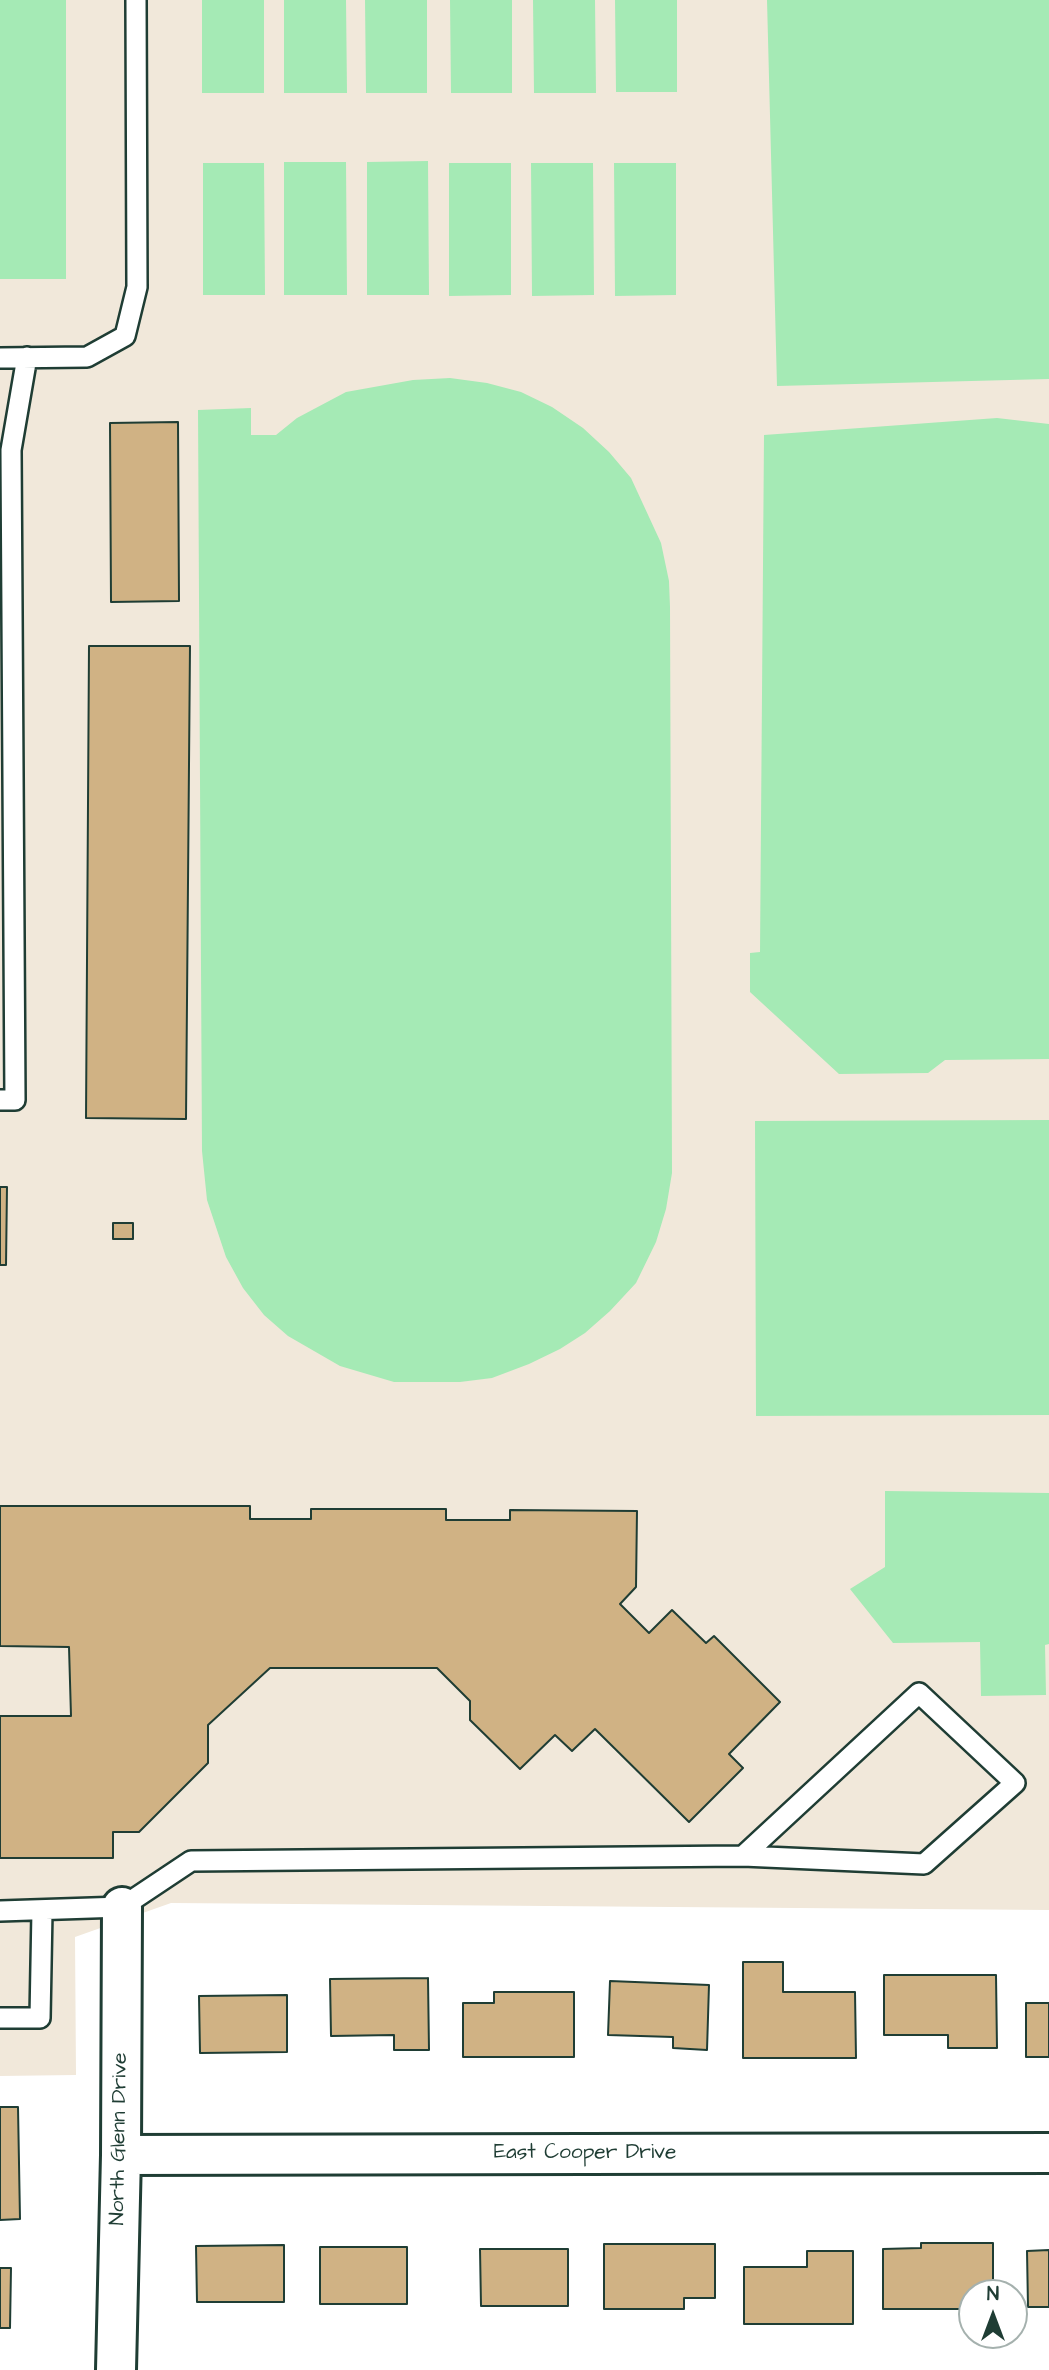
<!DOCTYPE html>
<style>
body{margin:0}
#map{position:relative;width:1049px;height:2370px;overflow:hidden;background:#fff;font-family:"Architects Daughter",sans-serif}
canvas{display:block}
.north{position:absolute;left:958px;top:2279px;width:70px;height:70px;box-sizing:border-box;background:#fff;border:2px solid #a5b1ae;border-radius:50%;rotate:0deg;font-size:19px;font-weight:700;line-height:28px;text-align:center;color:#1f3d34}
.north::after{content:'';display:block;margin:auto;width:24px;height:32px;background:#1f3d34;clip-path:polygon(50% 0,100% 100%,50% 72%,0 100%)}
</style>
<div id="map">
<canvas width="1049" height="2370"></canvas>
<div class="north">N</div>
</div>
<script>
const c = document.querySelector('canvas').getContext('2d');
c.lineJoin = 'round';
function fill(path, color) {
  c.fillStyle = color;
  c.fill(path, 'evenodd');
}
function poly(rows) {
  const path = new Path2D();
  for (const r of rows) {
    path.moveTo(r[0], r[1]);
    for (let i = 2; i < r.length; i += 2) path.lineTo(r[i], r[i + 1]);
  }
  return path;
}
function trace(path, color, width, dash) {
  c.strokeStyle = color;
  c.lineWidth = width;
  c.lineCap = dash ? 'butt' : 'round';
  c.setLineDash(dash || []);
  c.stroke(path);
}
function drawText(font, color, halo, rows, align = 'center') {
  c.font = font + ' "Architects Daughter",sans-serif';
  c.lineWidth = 7;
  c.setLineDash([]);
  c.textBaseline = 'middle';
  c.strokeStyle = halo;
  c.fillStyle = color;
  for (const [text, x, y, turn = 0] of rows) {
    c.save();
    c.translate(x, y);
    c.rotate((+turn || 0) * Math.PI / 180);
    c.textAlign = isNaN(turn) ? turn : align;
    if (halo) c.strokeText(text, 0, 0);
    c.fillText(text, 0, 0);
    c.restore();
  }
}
fill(poly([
 [0,0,1049,0,1049,1910,171,1903,75,1937,76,2075,0,2076]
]), '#f1e8da');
fill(poly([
 [0,0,66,0,66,279,0,279],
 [202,0,264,0,264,93,202,93],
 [284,0,346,0,347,93,284,93],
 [365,0,427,0,427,93,366,93],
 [450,0,512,0,512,93,451,93],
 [533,0,595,0,596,93,534,93],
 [615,0,677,0,677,92,616,92],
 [767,0,1049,0,1049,379,777,386],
 [428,161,429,295,367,295,367,162],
 [284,162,346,162,347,295,284,295],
 [203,163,264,163,265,295,203,295],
 [449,163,511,163,511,295,449,296],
 [531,163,593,163,594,295,532,296],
 [614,163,676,163,676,295,615,296],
 [450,378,487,383,521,392,552,407,583,428,609,452,631,478,661,543,669,581,670,607,672,1173,666,1209,656,1242,636,1283,610,1311,585,1333,560,1349,529,1364,492,1378,460,1382,394,1382,340,1366,288,1336,264,1315,243,1288,226,1257,207,1200,202,1151,198,410,251,408,251,435,276,435,297,418,346,392,413,380],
 [997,418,1049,424,1049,1059,945,1060,928,1073,839,1074,750,992,750,953,760,952,764,435],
 [1049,1120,1049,1415,756,1416,755,1121],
 [885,1491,1049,1493,1049,1644,1045,1645,1046,1695,981,1696,980,1642,893,1643,850,1589,885,1567]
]), '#a5eab5');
const building = poly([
 [178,422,179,601,111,602,110,423,178,422],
 [89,646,190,646,186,1119,86,1118,89,646],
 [0,1187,7,1187,6,1265,0,1265,0,1187],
 [113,1223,133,1223,133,1239,113,1239,113,1223],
 [0,1506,250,1506,250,1519,311,1519,311,1509,446,1509,446,1520,510,1520,510,1510,637,1511,636,1587,620,1604,649,1633,672,1610,706,1643,714,1636,780,1702,729,1754,743,1768,689,1822,595,1729,572,1751,555,1735,520,1769,470,1720,470,1701,437,1668,270,1668,208,1725,208,1763,139,1832,113,1832,113,1858,0,1858,0,1716,71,1716,69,1647,0,1646,0,1506],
 [743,1962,783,1962,783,1992,855,1992,856,2058,743,2058,743,1962],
 [884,1975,996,1975,997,2048,948,2048,948,2035,884,2035,884,1975],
 [428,1978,429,2050,394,2050,394,2035,331,2036,330,1979,428,1978],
 [610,1981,709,1985,707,2050,673,2048,673,2037,608,2035,610,1981],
 [494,1992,574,1992,574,2057,463,2057,463,2003,494,2003,494,1992],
 [287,1995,287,2052,200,2053,199,1996,287,1995],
 [1026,2003,1049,2003,1049,2057,1026,2057,1026,2003],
 [0,2107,18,2107,20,2219,0,2220,0,2107],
 [921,2243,993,2243,993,2293,972,2293,972,2309,883,2309,883,2249,921,2248,921,2243],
 [604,2244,715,2244,715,2298,684,2298,684,2309,604,2309,604,2244],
 [284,2245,284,2302,197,2302,196,2246,284,2245],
 [320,2247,407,2247,407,2304,320,2304,320,2247],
 [480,2249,568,2249,568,2306,481,2306,480,2249],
 [1049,2250,1049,2307,1028,2307,1027,2251,1049,2250],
 [807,2251,853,2251,853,2324,744,2324,744,2267,807,2267,807,2251],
 [0,2268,11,2268,10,2328,0,2328,0,2268]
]);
fill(building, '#d0b284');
trace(building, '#1f3d34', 2);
const lane = poly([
 [0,358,87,357,125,336,137,287,136,0],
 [0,1100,15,1100,11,450,27,357],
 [0,1911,122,1907,191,1861,743,1856,924,1864,1015,1783,919,1693,743,1856],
 [0,2018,40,2018,42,1911]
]);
const street = poly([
 [121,2155,1049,2153],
 [116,2370,121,2155,122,1907]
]);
trace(lane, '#1f3d34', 24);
trace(street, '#1f3d34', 44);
trace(lane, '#fff', 19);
trace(street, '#fff', 38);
drawText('21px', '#1f3d34', '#fff', [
 ["North Glenn Drive",120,2139,-89],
 ["East Cooper Drive",585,2154]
]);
</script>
